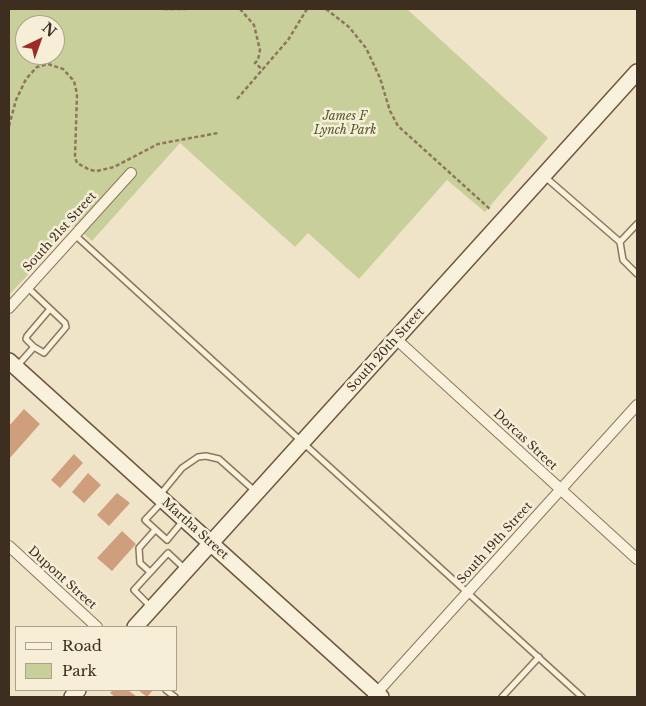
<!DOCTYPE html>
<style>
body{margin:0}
#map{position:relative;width:646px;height:706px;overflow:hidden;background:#f0e4c8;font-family:"Libre Baskerville",serif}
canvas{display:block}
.frame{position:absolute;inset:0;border:10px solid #3d2e20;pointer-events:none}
.legend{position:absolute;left:15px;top:626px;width:162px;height:65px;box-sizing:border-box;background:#f7eed8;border:1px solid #ada18e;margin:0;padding:6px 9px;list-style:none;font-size:15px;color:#3d2e20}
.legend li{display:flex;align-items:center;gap:10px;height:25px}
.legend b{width:25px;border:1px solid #ada18e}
.north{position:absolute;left:15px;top:15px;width:50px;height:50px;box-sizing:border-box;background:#f7eed8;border:1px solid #ada18e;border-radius:50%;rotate:42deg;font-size:14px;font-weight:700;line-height:20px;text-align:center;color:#3d2e20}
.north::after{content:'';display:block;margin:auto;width:18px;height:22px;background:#9e2a2b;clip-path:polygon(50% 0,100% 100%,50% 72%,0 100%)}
</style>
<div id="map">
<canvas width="646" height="706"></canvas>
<div class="frame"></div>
<ul class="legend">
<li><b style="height:6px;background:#faf1dc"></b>Road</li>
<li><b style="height:14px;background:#c9cf9b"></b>Park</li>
</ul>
<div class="north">N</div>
</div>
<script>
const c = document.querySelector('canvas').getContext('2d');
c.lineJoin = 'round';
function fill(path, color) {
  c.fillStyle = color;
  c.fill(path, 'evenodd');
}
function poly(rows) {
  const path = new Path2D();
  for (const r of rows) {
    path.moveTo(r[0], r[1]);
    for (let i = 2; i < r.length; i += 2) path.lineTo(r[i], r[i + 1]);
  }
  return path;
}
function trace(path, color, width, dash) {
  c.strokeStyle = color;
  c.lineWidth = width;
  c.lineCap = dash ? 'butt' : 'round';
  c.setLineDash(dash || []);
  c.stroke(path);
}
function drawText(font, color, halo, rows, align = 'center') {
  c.font = font + ' "Libre Baskerville",serif';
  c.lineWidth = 5;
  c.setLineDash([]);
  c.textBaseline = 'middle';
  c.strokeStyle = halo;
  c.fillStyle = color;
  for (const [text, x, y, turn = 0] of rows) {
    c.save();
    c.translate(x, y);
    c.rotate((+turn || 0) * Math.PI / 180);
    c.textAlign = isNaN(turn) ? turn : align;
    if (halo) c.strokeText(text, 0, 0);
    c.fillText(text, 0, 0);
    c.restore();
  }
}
fill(poly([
 [9,9,407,9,548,138,485,212,447,180,359,279,308,233,295,247,180,143,92,241,74,225,9,295],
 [25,25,55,25,55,55,25,55]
]), '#c9cf9b');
fill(poly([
 [24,409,40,424,9,459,9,426],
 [74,454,83,463,60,488,51,480],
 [88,473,101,485,84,503,72,492],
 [117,493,130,503,109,526,97,515],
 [122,531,136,544,112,571,97,558],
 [113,690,128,690,137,697,115,697,110,693],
 [138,690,153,690,147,697]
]), '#cf9f7d');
const lane = poly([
 [544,176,620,242],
 [637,224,620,242,623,260,637,274],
 [75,235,582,697],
 [34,347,26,339,27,336,50,309],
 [18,365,34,347,44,353,66,327,65,323,27,287],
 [159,496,182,468,198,457,206,456,219,459,256,492],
 [162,502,145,520,167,540,182,522],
 [150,572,140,563,139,548,155,530],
 [150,606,134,590,168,553,185,569],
 [166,690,175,697],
 [502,697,539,657]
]);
const street = poly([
 [9,308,131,173],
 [396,339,637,559],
 [9,546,97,627],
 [373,697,637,405]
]);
const secondary = poly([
 [9,361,381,697],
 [135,627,637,72],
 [72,697,78,690]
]);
trace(lane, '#8d765c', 8);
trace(street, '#8d765c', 12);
trace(secondary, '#6f573f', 18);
trace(poly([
 [164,9,186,9],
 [240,9,254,25,260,50,258,60,255,63,263,70],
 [326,9,349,27,366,48,380,78,390,111,398,126,491,210],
 [237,99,288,40,307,9],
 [9,126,16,100,26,79,37,67,48,64,63,69,74,81,77,94,75,157,77,163,90,170,97,171,114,167,158,144,218,133]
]), '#8d765c', 2.5, [4, 2.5]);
trace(lane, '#faf1dc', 5);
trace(street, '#faf1dc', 10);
trace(secondary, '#faf1dc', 15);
drawText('italic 12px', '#4d5a26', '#f7eed8', [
 ["James F",345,117],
 ["Lynch Park",345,131]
]);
drawText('12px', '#3d2e20', '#f7eed8', [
 ["South 21st Street",60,232,-48],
 ["South 20th Street",386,350,-48],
 ["Dorcas Street",525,440,43],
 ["Martha Street",195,529,42],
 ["South 19th Street",495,543,-48],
 ["Dupont Street",62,578,42]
]);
</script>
